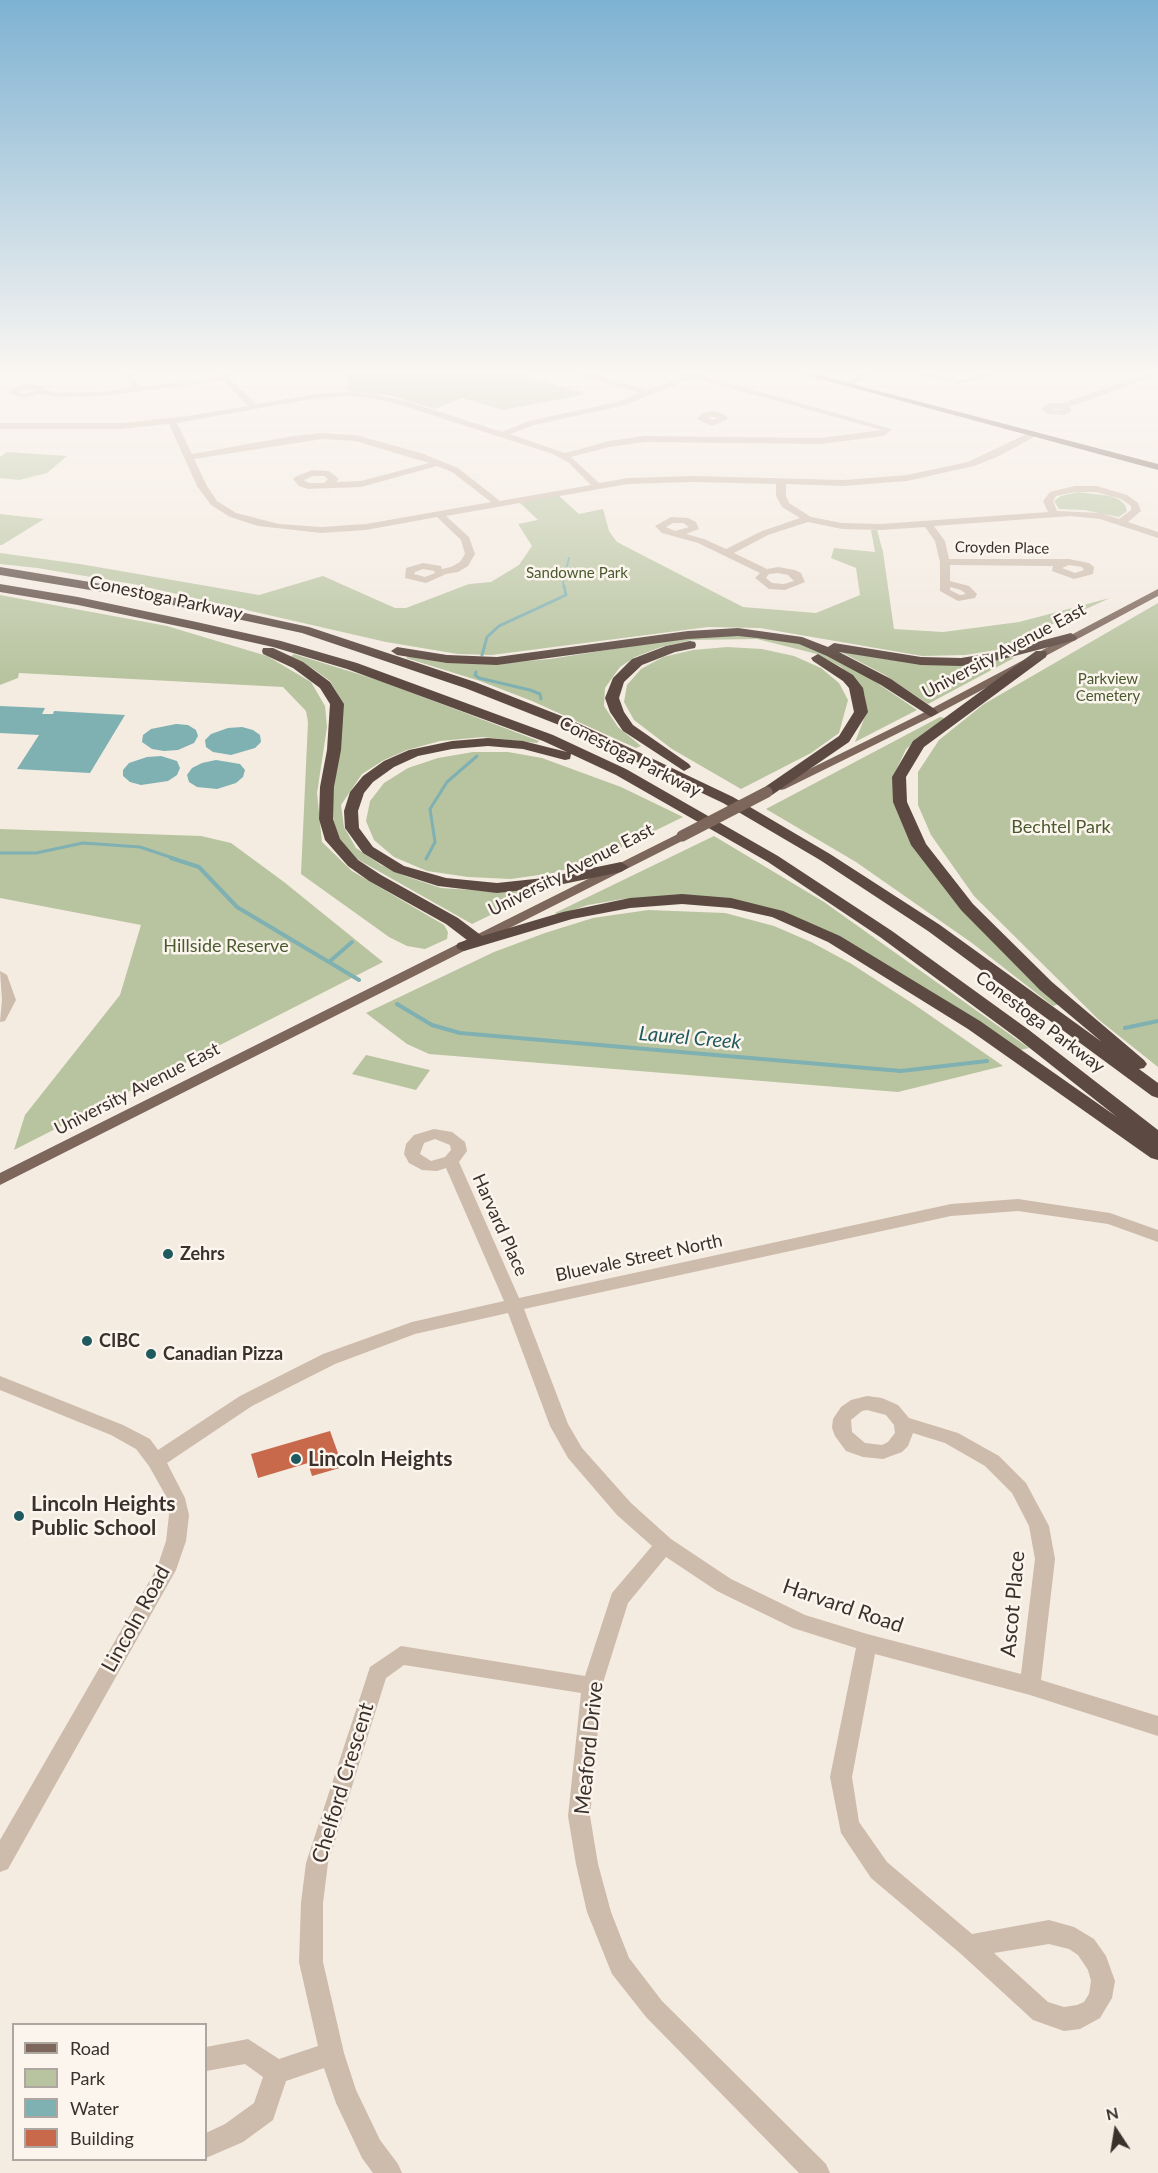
<!DOCTYPE html>
<style>
body{margin:0}
#map{position:relative;width:1158px;height:2173px;overflow:hidden;background:#f4ebe1;font-family:Lato,sans-serif}
canvas{display:block}
.legend{position:absolute;left:12px;top:2023px;width:195px;height:138px;box-sizing:border-box;background:#fbf5ee;border:2px solid #aea6a0;margin:0;padding:8px 10px;list-style:none;font-size:18px;color:#3b302b}
.legend li{display:flex;align-items:center;gap:12px;height:30px}
.legend b{width:30px;border:2px solid #aea6a0}
.north{position:absolute;left:1086px;top:2101px;width:60px;height:60px;-webkit-text-stroke:4px #fbf5ee;paint-order:stroke;rotate:348deg;font-size:16px;font-weight:700;line-height:24px;text-align:center;color:#3b302b}
.north::after{content:'';display:block;margin:auto;width:21px;height:27px;background:#3b302b;clip-path:polygon(50% 0,100% 100%,50% 72%,0 100%)}
</style>
<div id="map">
<canvas width="1158" height="2173"></canvas>
<ul class="legend">
<li><b style="height:8px;background:#7d675c"></b>Road</li>
<li><b style="height:16px;background:#b8c4a0"></b>Park</li>
<li><b style="height:16px;background:#7fb0b2"></b>Water</li>
<li><b style="height:16px;background:#c8694b"></b>Building</li>
</ul>
<div class="north">N</div>
</div>
<script>
const c = document.querySelector('canvas').getContext('2d');
c.lineJoin = 'round';
function fill(path, color) {
  c.fillStyle = color;
  c.fill(path, 'evenodd');
}
function poly(rows) {
  const path = new Path2D();
  for (const r of rows) {
    path.moveTo(r[0], r[1]);
    for (let i = 2; i < r.length; i += 2) path.lineTo(r[i], r[i + 1]);
  }
  return path;
}
function trace(path, color, width, dash) {
  c.strokeStyle = color;
  c.lineWidth = width;
  c.lineCap = dash ? 'butt' : 'round';
  c.setLineDash(dash || []);
  c.stroke(path);
}
function drawText(font, color, halo, rows, align = 'center') {
  c.font = font + ' Lato,sans-serif';
  c.lineWidth = 5;
  c.setLineDash([]);
  c.textBaseline = 'middle';
  c.strokeStyle = halo;
  c.fillStyle = color;
  for (const [text, x, y, turn = 0] of rows) {
    c.save();
    c.translate(x, y);
    c.rotate((+turn || 0) * Math.PI / 180);
    c.textAlign = isNaN(turn) ? turn : align;
    if (halo) c.strokeText(text, 0, 0);
    c.fillText(text, 0, 0);
    c.restore();
  }
}
fill(poly([
 [358,372,512,372,587,394,503,410,462,398,435,409,392,396,348,391,347,376],
 [7,452,67,456,47,473,19,480,0,478,0,457],
 [1078,492,1110,496,1120,500,1125,505,1127,511,1119,517,1084,510,1059,509,1054,501,1061,496],
 [558,495,579,514,603,509,609,531,617,542,743,607,816,613,860,595,856,568,831,558,834,548,875,552,871,530,877,530,883,552,894,629,943,632,1019,622,1110,598,996,650,965,655,922,656,760,628,708,627,492,655,458,654,386,642,133,584,37,568,0,564,0,553,80,564,259,595,323,576,395,608,406,608,469,584,491,582,519,565,532,546,518,524,538,520,519,502],
 [0,514,44,519,2,545,0,545],
 [0,595,167,626,267,656,311,682,325,706,327,727,317,793,322,842,352,871,444,925,448,932,447,939,425,949,407,946,389,937,301,874,308,722,306,711,283,687,19,673,18,678,0,685],
 [1158,603,1158,1067,1099,1020,974,896,931,835,918,805,918,772,939,740,984,704],
 [717,635,766,636,795,642,828,654,858,670,917,710,855,742,866,714,865,696,859,684,841,667,817,654,757,639,692,640,661,647,635,657,620,667,605,688,604,706,618,727,641,746,636,748,532,701,480,681,406,658,408,656,503,663,550,659,683,638],
 [727,647,762,649,794,656,821,668,839,683,848,700,839,733,811,753,741,789,672,749,634,720,624,702,627,685,641,669,663,657,693,650],
 [841,652,927,665,1008,657,1014,658,928,704,885,675],
 [294,654,381,681,539,741,537,743,483,737,440,741,407,750,384,760,362,774,341,805,344,827,356,848,381,865,405,876,441,888,503,892,548,887,472,924,357,859,338,839,332,813,341,700,330,681,312,668,290,657],
 [940,717,945,718,906,749,894,775,911,839,1059,1004,1053,1006,972,943,856,862,766,809],
 [473,752,508,752,542,758,621,787,683,817,591,862,553,873,511,879,468,877,427,871,394,857,374,840,366,821,370,801,384,783,408,768,438,758],
 [0,829,201,836,231,843,284,882,383,962,14,1150,25,1115,120,995,141,925,0,898],
 [714,836,824,902,1029,1048,1020,1050,828,931,691,896,623,899,588,905,558,915,555,913],
 [648,910,725,913,774,926,811,942,850,963,915,1005,1003,1066,898,1092,429,1054,407,1044,366,1013,494,952,545,933,593,918],
 [366,1055,430,1070,416,1090,352,1074]
]), '#b8c4a0');
fill(poly([
 [0,706,45,708,42,714,53,714,54,711,125,715,90,773,17,769,39,735,0,733],
 [176,724,188,725,196,730,198,736,194,743,178,750,164,751,152,749,142,742,143,735,151,729],
 [242,727,253,730,260,735,261,742,255,748,231,755,213,752,206,747,205,740,211,734,228,728],
 [161,756,177,761,180,768,177,775,168,781,141,785,130,782,123,776,123,770,129,763,147,757],
 [216,760,240,764,245,770,243,777,236,783,217,789,197,787,189,782,187,775,192,768,202,763]
]), '#7fb0b2');
trace(poly([
 [564,588,563,582,569,558]
]), '#7fb0b2', 2);
trace(poly([
 [482,655,487,637,499,626,566,595,564,586],
 [476,672,475,675,479,678,530,690,540,694,541,699],
 [0,853,36,853,83,843,140,847,176,859],
 [426,859,435,842,430,809,447,782,477,756]
]), '#7fb0b2', 3);
trace(poly([
 [171,858,199,867,237,907,359,980],
 [329,962,352,942],
 [397,1004,432,1025,460,1033,901,1071,987,1061],
 [1125,1028,1158,1021]
]), '#7fb0b2', 4);
fill(poly([
 [330,1431,343,1467,312,1476,308,1463,258,1478,251,1454]
]), '#c8694b');
fill(poly([
 [123,372,131,372,140,387,220,377,215,372,223,372,256,404,317,394,348,392,372,394,406,401,502,432,529,421,617,402,640,393,576,375,576,372,586,372,648,390,693,373,892,429,884,436,821,444,644,442,609,447,571,457,599,483,628,478,693,476,843,480,907,475,968,462,1033,431,1037,434,1036,436,997,457,974,466,907,481,843,486,786,484,786,496,789,503,811,517,842,523,881,524,1048,512,1043,501,1050,492,1075,486,1097,486,1127,495,1138,503,1141,511,1128,522,1158,532,1158,538,1100,519,1070,516,934,526,945,541,949,559,1069,559,1089,563,1094,567,1093,574,1074,579,1052,571,1053,566,950,565,950,581,969,586,977,594,975,598,958,601,940,591,940,562,935,541,925,527,881,530,842,529,808,522,768,535,734,553,767,569,778,567,795,570,801,573,805,582,785,590,769,589,755,578,760,573,698,543,662,533,655,526,671,517,688,518,696,522,699,529,686,534,704,539,726,549,762,531,800,518,782,507,776,496,776,484,693,482,628,484,446,516,469,537,475,554,468,566,458,572,446,574,426,583,405,578,406,568,423,563,441,566,442,569,451,567,460,562,465,554,461,540,437,517,366,530,321,533,258,526,230,517,211,505,197,486,169,424,121,429,0,429,0,423,121,423,188,416,248,406,224,381,101,396,56,397,40,394,24,398,8,393,15,386,32,384,45,387,45,390,56,393,101,392,132,388,123,372],
 [693,378,882,430,821,438,644,436,609,441,565,453,510,434,534,425,622,406,693,378],
 [32,389,37,390,24,394,18,392,32,389],
 [348,396,372,398,401,405,553,454,569,463,591,485,500,501,458,468,421,453,355,435,322,433,293,436,192,454,177,423,317,398,348,396],
 [322,439,355,441,429,463,361,481,336,482,339,479,329,471,312,470,295,477,293,479,299,486,308,489,361,487,437,466,452,472,491,502,366,524,321,527,279,524,236,513,217,501,207,486,194,459,322,439],
 [313,476,324,476,328,479,324,483,309,483,304,480,313,476],
 [1075,492,1096,492,1121,499,1131,506,1131,510,1119,519,1101,513,1057,511,1053,501,1056,496,1075,492],
 [673,523,683,523,689,527,675,531,666,527,673,523],
 [1069,565,1082,567,1084,570,1075,573,1062,568,1069,565],
 [423,569,434,571,435,573,425,577,414,574,415,572,423,569],
 [778,573,788,575,794,581,784,584,772,583,766,578,769,574,778,573],
 [950,587,961,590,966,594,960,595,950,590,950,587],
 [867,372,877,372,849,387,842,385,867,372],
 [905,372,919,372,960,380,993,372,1005,372,960,384,905,372],
 [1152,372,1158,372,1158,375,1069,407,1072,411,1065,415,1047,414,1041,408,1050,403,1063,403,1152,372],
 [1051,409,1062,409,1063,410,1052,410,1051,409],
 [714,411,724,414,728,419,712,426,697,419,702,413,714,411],
 [708,417,714,417,718,418,712,420,708,417],
 [0,971,7,975,16,1000,5,1021,0,1022,2,1000,0,971],
 [434,1129,452,1132,465,1142,467,1151,459,1162,519,1298,951,1204,1018,1199,1110,1213,1158,1230,1158,1242,1108,1224,1018,1211,951,1216,524,1309,568,1424,582,1448,631,1503,671,1539,731,1579,805,1615,867,1634,1021,1674,1035,1559,1029,1526,1012,1493,985,1466,945,1443,913,1433,908,1446,902,1452,883,1459,863,1457,846,1451,835,1436,832,1428,833,1419,841,1407,851,1400,867,1396,882,1398,898,1405,909,1418,958,1433,999,1456,1026,1483,1049,1526,1055,1559,1041,1680,1158,1716,1158,1736,1030,1695,875,1654,852,1777,859,1822,887,1862,972,1934,1049,1920,1074,1927,1094,1939,1106,1956,1115,1981,1112,1998,1100,2018,1080,2029,1064,2031,1033,2020,961,1954,871,1878,841,1833,830,1777,856,1648,793,1628,717,1591,666,1557,628,1603,602,1686,590,1816,598,1864,611,1912,629,1958,662,2001,826,2164,830,2173,799,2173,646,2017,612,1974,587,1912,576,1864,568,1816,581,1693,404,1665,386,1678,328,1863,323,1903,323,1962,344,2053,356,2090,380,2140,398,2164,402,2173,373,2173,362,2158,336,2103,324,2068,286,2081,273,2120,243,2142,206,2158,206,2133,225,2124,254,2103,263,2077,245,2064,206,2071,206,2047,248,2039,279,2059,318,2046,299,1962,301,1903,306,1863,370,1667,401,1646,585,1676,612,1593,652,1546,617,1515,568,1458,550,1426,508,1313,415,1334,335,1364,252,1406,167,1463,185,1498,189,1515,186,1541,176,1570,8,1869,0,1872,0,1840,157,1568,166,1541,169,1515,167,1498,149,1466,136,1449,111,1435,0,1390,0,1376,123,1425,150,1439,158,1450,240,1396,323,1354,412,1322,504,1301,446,1168,437,1171,422,1170,409,1163,404,1154,406,1144,414,1135,434,1129],
 [435,1139,450,1145,451,1150,445,1157,431,1161,420,1154,424,1143,435,1139],
 [867,1410,886,1415,894,1425,895,1433,888,1442,882,1445,865,1443,852,1432,851,1420,862,1411,867,1410],
 [1049,1944,1069,1949,1078,1955,1088,1970,1091,1981,1089,1994,1084,2002,1077,2005,1064,2007,1048,2002,994,1953,1049,1944]
]), '#cdbbac');
fill(poly([
 [794,372,806,372,1158,464,1158,470,794,372],
 [1158,589,1158,596,935,715,785,789,781,790,775,786,927,711,1158,589],
 [682,832,686,833,688,836,686,839,0,1185,0,1173,682,832]
]), '#7d675c');
fill(poly([
 [0,567,144,591,309,627,475,682,569,719,733,797,830,854,940,925,1102,1042,1040,990,961,910,911,845,893,802,892,777,913,741,1036,651,1046,651,1047,654,1046,657,924,747,906,777,907,802,926,844,973,904,1052,982,1144,1060,1147,1064,1144,1068,1139,1069,1158,1083,1158,1098,1152,1096,928,931,820,860,723,803,559,725,465,688,302,633,144,599,0,575,0,567],
 [0,584,78,597,192,621,281,641,357,663,553,735,626,769,778,856,892,931,1029,1030,1158,1130,1158,1160,1151,1158,968,1029,828,942,772,917,731,908,682,904,630,908,572,919,464,951,458,949,456,946,458,943,467,940,446,924,369,881,348,866,325,840,319,819,320,787,327,750,330,704,320,688,293,668,263,654,262,651,263,648,273,648,303,662,330,682,344,704,341,750,334,787,333,819,340,839,358,860,381,875,458,918,482,936,563,912,630,898,682,894,731,898,783,911,840,936,980,1021,1117,1117,1017,1038,880,937,768,862,616,775,571,754,570,759,565,760,523,749,488,746,452,749,418,756,394,767,373,782,364,793,358,811,359,828,373,847,404,866,446,878,497,883,544,878,621,862,629,867,621,872,544,888,497,893,438,886,394,872,363,853,345,828,344,811,350,792,363,776,384,761,409,750,452,741,488,738,523,741,567,752,543,741,347,669,273,647,192,629,78,605,0,592,0,584],
 [738,628,802,637,828,647,834,643,921,657,961,658,998,652,1071,633,1077,637,1076,640,999,660,961,666,921,665,839,652,891,679,936,710,938,713,931,717,881,685,827,656,799,644,757,638,738,636,688,639,497,665,447,663,397,655,391,651,397,647,447,655,497,657,688,631,738,628],
 [690,641,695,642,696,645,695,648,675,652,642,665,624,682,619,698,624,712,633,725,689,764,691,767,684,771,623,731,610,712,605,698,613,678,632,659,666,646,690,641],
 [818,654,853,675,863,688,868,712,849,742,772,795,762,795,760,792,762,789,839,736,854,712,849,688,843,681,813,661,811,658,818,654]
]), '#5c4a42');
trace(poly([
 [682,836,767,792]
]), '#7d675c', 11);
const sky = c.createLinearGradient(0, 0, 0, 676);
sky.addColorStop(0, '#7eb2d2');
sky.addColorStop(0.55, '#faf6f2');
sky.addColorStop(1, '#faf6f200');
c.fillStyle = sky;
c.fillRect(0, 0, 1158, 676);
for (const [x, y, r, color] of [
 [168,1254,6,"#1f5a5e"],
 [87,1341,6,"#1f5a5e"],
 [151,1354,6,"#1f5a5e"],
 [296,1459,6,"#1f5a5e"],
 [19,1516,6,"#1f5a5e"]
]) {
  const dot = new Path2D();
  dot.arc(x, y, r, 0, 2 * Math.PI);
  c.fillStyle = color;
  c.fill(dot);
  trace(dot, '#fbf5ee', 2);
}
drawText('15px', '#3b302b', '#fbf5ee', [
 ["Croyden Place",1002,548,1]
]);
drawText('15px', '#4a5a2e', '#fbf5ee', [
 ["Sandowne Park",577,573],
 ["Parkview",1108,679],
 ["Cemetery",1108,696]
]);
drawText('18px', '#3b302b', '#fbf5ee', [
 ["Conestoga Parkway",166,598,12],
 ["University Avenue East",1004,651,-28],
 ["Conestoga Parkway",630,757,27],
 ["University Avenue East",571,870,-27],
 ["Conestoga Parkway",1040,1022,37],
 ["University Avenue East",137,1089,-27],
 ["Harvard Place",500,1225,66],
 ["Bluevale Street North",639,1258,-12]
]);
drawText('18px', '#4a5a2e', '#fbf5ee', [
 ["Bechtel Park",1061,827],
 ["Hillside Reserve",226,946]
]);
drawText('bold 18px', '#3b302b', '#fbf5ee', [
 ["Zehrs",180,1254],
 ["CIBC",99,1341],
 ["Canadian Pizza",163,1354]
], 'left');
drawText('italic 20px', '#1f5a5e', '#fbf5ee', [
 ["Laurel Creek",690,1038,5]
]);
drawText('bold 21px', '#3b302b', '#fbf5ee', [
 ["Lincoln Heights",308,1459],
 ["Lincoln Heights",31,1504],
 ["Public School",31,1528]
], 'left');
drawText('21px', '#3b302b', '#fbf5ee', [
 ["Ascot Place",1013,1604,-85],
 ["Harvard Road",843,1606,19],
 ["Lincoln Road",136,1619,-61],
 ["Meaford Drive",589,1748,-84],
 ["Chelford Crescent",343,1783,-73]
]);
</script>
